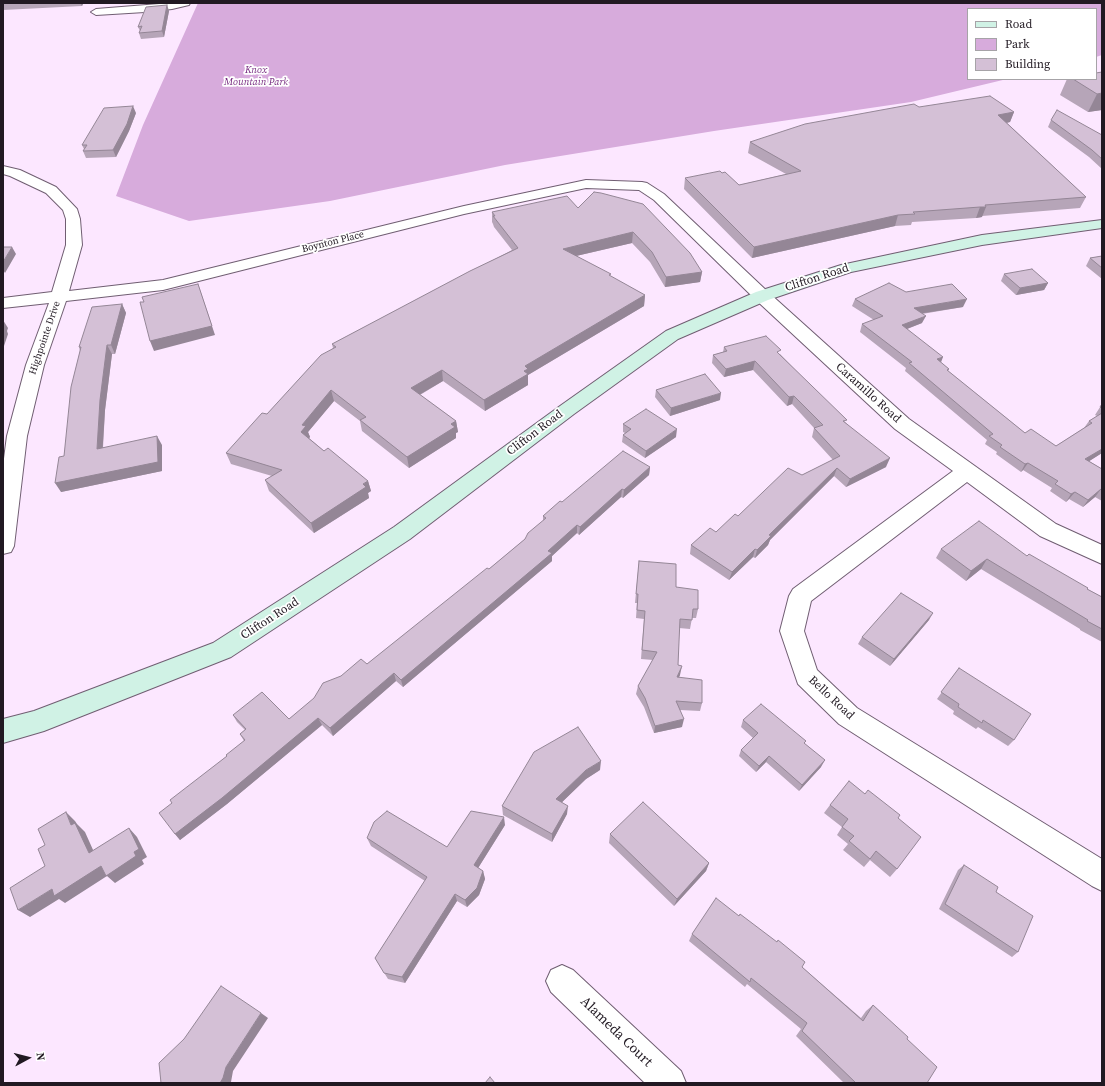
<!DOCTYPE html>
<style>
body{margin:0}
#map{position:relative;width:1105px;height:1086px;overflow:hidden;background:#fce7ff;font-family:"Source Serif 4",serif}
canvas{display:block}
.frame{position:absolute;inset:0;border:4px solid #211922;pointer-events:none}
.legend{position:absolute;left:967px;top:8px;width:130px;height:72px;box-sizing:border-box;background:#fff;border:1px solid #a6a3a7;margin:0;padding:5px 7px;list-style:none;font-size:12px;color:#211922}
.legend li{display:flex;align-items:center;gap:8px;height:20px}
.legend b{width:20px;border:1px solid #a6a3a7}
.north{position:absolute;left:8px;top:1038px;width:40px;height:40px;-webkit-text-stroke:3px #fff;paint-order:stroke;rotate:83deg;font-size:11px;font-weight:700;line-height:16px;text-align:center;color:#211922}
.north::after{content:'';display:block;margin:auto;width:14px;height:18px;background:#211922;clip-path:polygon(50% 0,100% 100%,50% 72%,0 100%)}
</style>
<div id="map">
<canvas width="1105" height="1086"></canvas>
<div class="frame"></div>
<ul class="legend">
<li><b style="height:5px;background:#d0f2e5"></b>Road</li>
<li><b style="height:11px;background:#d7abdc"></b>Park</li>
<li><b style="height:11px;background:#d4c0d6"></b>Building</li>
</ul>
<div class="north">N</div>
</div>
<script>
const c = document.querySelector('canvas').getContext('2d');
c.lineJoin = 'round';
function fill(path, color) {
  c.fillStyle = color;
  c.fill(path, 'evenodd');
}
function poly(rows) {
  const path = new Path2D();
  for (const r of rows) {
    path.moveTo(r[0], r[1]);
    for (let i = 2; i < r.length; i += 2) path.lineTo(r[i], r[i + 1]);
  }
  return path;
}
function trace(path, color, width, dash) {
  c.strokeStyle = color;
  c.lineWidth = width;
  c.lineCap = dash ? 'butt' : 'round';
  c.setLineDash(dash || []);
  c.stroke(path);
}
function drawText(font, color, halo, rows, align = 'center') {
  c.font = font + ' "Source Serif 4",serif';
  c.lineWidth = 3.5;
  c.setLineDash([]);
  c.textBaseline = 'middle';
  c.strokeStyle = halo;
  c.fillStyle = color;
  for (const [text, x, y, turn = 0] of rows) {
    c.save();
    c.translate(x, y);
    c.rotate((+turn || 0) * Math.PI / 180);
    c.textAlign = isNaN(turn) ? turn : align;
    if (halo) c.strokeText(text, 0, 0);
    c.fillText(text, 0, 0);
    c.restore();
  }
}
fill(poly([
 [198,3,1102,3,1102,55,1096,57,1096,9,968,9,968,79,1007,79,911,102,714,131,505,165,330,201,189,221,116,196,143,125]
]), '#d7abdc');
const minor = poly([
 [172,3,190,3,189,5,172,9,145,12,96,15,91,12,96,9,172,3],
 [3,166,20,170,56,187,77,209,80,219,82,245,69,291,163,280,464,206,586,180,642,182,647,183,664,194,768,292,909,419,1056,524,1102,545,1102,564,1040,536,967,482,811,601,804,631,817,670,857,708,1102,859,1102,891,1092,886,839,724,798,684,780,631,789,596,793,589,953,471,895,429,756,300,654,200,639,190,586,188,464,214,163,290,66,301,44,365,27,436,14,546,11,552,3,554,3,466,7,436,26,365,49,303,3,308,3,298,52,292,66,245,66,219,63,210,46,193,10,176,3,174,3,166],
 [562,965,573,970,681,1071,686,1083,645,1083,551,992,546,981,551,970,562,965]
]);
const secondary = poly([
 [1102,220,1102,228,982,245,851,272,768,300,678,339,574,414,410,539,231,657,44,731,3,743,3,719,34,711,213,643,394,527,560,406,666,331,756,292,841,265,982,235,1102,220]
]);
trace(minor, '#705e72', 2);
trace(secondary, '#705e72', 2);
fill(minor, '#fff');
fill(secondary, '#d0f2e5');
fill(poly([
 [3,3,97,3,83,4,82,6,3,10],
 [167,5,169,11,164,37,141,39,139,33,140,31,138,27],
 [1067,79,1096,79,1102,110,1088,112,1060,95],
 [919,107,1014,112,1010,122,1007,123,1086,197,1080,208,982,216,982,217,976,218,912,222,911,225,895,226,752,258,684,189,685,178,739,185,786,174,748,153,750,142],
 [136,113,129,131,116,157,86,158,83,151,84,149,82,145],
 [1051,120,1102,135,1102,169,1089,157,1048,127],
 [594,192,702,272,700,282,665,287,650,262,632,243,576,256,611,277,645,295,644,306,528,375,528,385,485,411,443,381,420,395,456,421,458,432,456,433,456,438,409,468,362,431,360,421,334,401,308,432,310,437,309,438,324,451,368,481,371,491,368,493,369,498,314,533,269,491,265,480,272,476,231,464,226,453,267,414,333,348,332,344,512,250,494,227,493,224,492,222,492,212,578,208],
 [1102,256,1102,279,1086,266,1090,258],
 [1004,274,1048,283,1044,290,1016,295,1001,281],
 [906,292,963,307,922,314,922,323,907,329,941,363,949,369,948,371,1025,433,1056,446,1084,428,1089,421,1097,416,1095,415,1102,404,1102,453,1089,461,1102,469,1102,501,1095,497,1083,507,1069,499,1066,502,1050,491,1052,488,1023,470,1021,472,996,454,997,452,985,444,987,440,905,371,906,368,860,332,862,324,874,320,852,306,855,299],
 [122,304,126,313,115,354,112,354,105,410,103,448,162,445,162,471,61,492,64,456,80,351,79,347],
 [724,347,780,354,846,423,886,467,846,487,834,476,770,540,768,545,755,558,753,557,729,580,690,554,691,545,716,532,738,516,802,475,833,460,812,437,814,428,792,404,787,406,753,370,724,377,712,363,713,355,723,352],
 [656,390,720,400,670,416,655,397],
 [623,424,676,437,645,458,622,442,623,435,625,433,623,432],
 [650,467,649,475,623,498,621,497,579,535,577,533,552,556,552,561,403,687,396,681,333,736,322,725,227,804,180,840,175,834,172,803,227,756,244,741,240,734,245,730,237,722,233,715,289,719,367,664,489,569,525,539,543,521,543,516,562,502],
 [941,549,1027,556,1087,589,1102,597,1102,642,1080,630,1080,629,981,569,966,581,936,558],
 [639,561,676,587,698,609,696,618,692,618,690,629,679,628,678,665,680,675,679,677,702,703,700,711,680,710,682,727,654,733,644,707,636,694,638,686,653,660,641,659,644,619,636,618,637,603,635,603],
 [929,620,890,666,858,644,862,637],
 [959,668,1014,740,1008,746,978,727,976,729,953,714,954,711,937,699],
 [743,720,804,744,821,767,799,791,766,762,756,772,739,756,741,750,753,738,741,727],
 [600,770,586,779,562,802,567,814,552,842,503,815,502,806],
 [830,805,898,818,897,869,890,877,870,860,864,867,843,850,848,844,837,835,842,827,824,813],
 [505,825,478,868,483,871,485,879,479,895,467,907,457,901,405,983,388,979,375,958,425,881,371,846,367,838,447,847],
 [610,834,709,863,706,871,674,906,609,843],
 [964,865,996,892,1018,952,1012,957,939,909,958,870],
 [692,934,802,967,861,1018,866,1011,873,1005,907,1039,927,1083,844,1083,796,1036,801,1029,747,984,745,987,689,941]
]), '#b6a5b8');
fill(poly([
 [80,3,97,3,83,4,82,6],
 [167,5,169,11,164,37,162,31],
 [1102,93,1102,110,1088,112,1097,94],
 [133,106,136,113,129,131,116,157,113,150],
 [1014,112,1010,122,994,125,998,115],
 [980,207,986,207,982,217,976,218],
 [898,215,895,226,752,258,754,247],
 [633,232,632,243,563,259,563,249],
 [12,247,16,254,5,273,3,270,3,262],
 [702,272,700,282,665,287,666,277],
 [1048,283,1044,290,1016,295,1020,288],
 [198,284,215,335,154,351,150,341],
 [645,295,644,306,528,375,528,385,485,411,484,400,525,366],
 [967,299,963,307,911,315,914,308],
 [122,304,126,313,115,354,111,345],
 [926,316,922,323,899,332,902,325],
 [3,320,8,328,7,331,8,334,3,349],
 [107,345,112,354,105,410,102,458,97,449,100,400],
 [943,357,940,365,937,359],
 [755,361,753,370,724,377,726,369],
 [442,370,443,381,412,399,411,388],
 [331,390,334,401,308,432,310,437,305,443,301,432,302,425],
 [721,393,720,400,670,416,671,408],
 [794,396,792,404,787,406,789,397],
 [456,421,458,432,456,433,456,438,409,468,407,457,451,424],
 [677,429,676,437,645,458,646,451],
 [157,436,162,445,162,471,61,492,55,483],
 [1102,449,1102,453,1080,467,1085,459],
 [890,458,886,467,846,487,850,479],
 [1028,463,1023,470,1021,472,1025,464],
 [650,467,649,475,623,498,624,490],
 [837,468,834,476,770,540,768,545,755,558,757,550,769,535],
 [368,481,371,491,368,493,369,498,314,533,311,523],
 [622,489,621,497,579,535,580,527],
 [1101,489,1095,497,1083,507,1088,500],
 [1075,492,1069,499,1066,502,1071,494],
 [577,525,577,533,552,556,552,561,403,687,401,680],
 [755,549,753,557,729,580,732,572],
 [987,559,981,569,966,581,971,571],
 [933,613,929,620,890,666,894,659],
 [682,666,680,675,675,685,677,677],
 [394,673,396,681,333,736,330,728],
 [318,718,322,725,227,804,180,840,175,834],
 [684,719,682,727,654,733,655,726],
 [769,756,766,762,756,772,759,766],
 [825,760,821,767,799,791,802,785],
 [601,761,600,770,586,779,556,808,556,799,586,770],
 [568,806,567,814,552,842,552,834],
 [66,812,75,821,77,824,85,832,98,861,89,853,71,825],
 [504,817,505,825,475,873,474,865],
 [129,828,137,837,147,857,142,860,144,864,115,883,107,876,65,903,59,899,30,917,18,910,52,889,101,866,134,852],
 [709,863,706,871,674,906,677,899],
 [483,871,485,879,479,895,467,907,465,900],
 [455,894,457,901,405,983,402,977],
 [261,1013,268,1018,233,1071,231,1082,230,1083,220,1083,226,1067]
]), '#948696');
const building = poly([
 [167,5,162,31,139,33,142,26,138,27,146,7,167,5],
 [1102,72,1102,93,1097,94,1073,79,1096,79,1096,73,1102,72],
 [990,96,1014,112,998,115,1086,197,985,205,986,207,980,207,913,212,915,214,898,215,754,247,685,178,720,171,722,173,725,172,739,185,801,171,750,142,805,124,914,104,919,107,990,96],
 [133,106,127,124,113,150,83,151,87,145,82,145,104,108,133,106],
 [1057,110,1102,135,1102,159,1092,150,1051,120,1057,110],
 [594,192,601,193,643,204,690,253,702,272,666,277,652,252,633,232,563,249,611,274,609,275,645,295,525,366,528,369,524,371,528,374,484,400,442,370,411,388,456,421,451,424,455,427,407,457,360,420,366,417,331,390,302,425,306,426,301,432,324,451,328,448,368,481,363,484,366,487,311,523,265,480,282,470,226,453,262,413,267,414,321,355,336,347,332,344,470,271,518,248,493,216,495,216,492,212,567,196,578,208,594,192],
 [3,247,12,247,3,262,3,247],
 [1102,256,1102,268,1090,258,1102,256],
 [1032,269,1048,283,1020,288,1004,274,1032,269],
 [889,283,906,292,952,284,967,299,914,308,926,316,902,325,943,357,937,359,949,369,947,370,1025,433,1031,429,1056,446,1092,423,1089,421,1102,413,1102,449,1085,459,1102,469,1102,490,1101,489,1088,500,1075,492,1071,494,1055,484,1058,481,1028,463,1025,464,1000,447,1002,445,989,436,993,434,909,363,912,362,862,324,883,316,855,299,889,283],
 [198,284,212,326,150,341,140,302,144,302,142,297,198,284],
 [122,304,111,345,107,345,100,400,97,449,157,436,158,462,55,483,59,457,64,456,71,387,81,347,79,347,92,307,122,304],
 [766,336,781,350,777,352,847,420,843,421,890,458,850,479,837,468,769,535,771,536,757,550,755,549,732,572,691,545,710,528,716,532,735,514,738,516,788,468,802,475,840,456,814,428,823,425,794,396,789,397,755,361,726,369,713,355,727,351,724,347,766,336],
 [705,374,721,393,671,408,656,390,705,374],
 [1102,404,1102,409,1100,407,1102,404],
 [646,409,677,429,646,451,623,435,631,429,623,424,646,409],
 [623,451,650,467,624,490,622,489,580,527,577,525,548,551,552,553,401,680,394,673,330,728,318,718,222,798,175,834,159,813,172,803,170,800,227,756,226,755,245,740,240,734,246,729,233,715,262,692,289,719,314,698,323,683,341,676,361,659,367,664,487,568,489,569,525,539,528,533,546,518,543,516,560,501,562,502,623,451],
 [979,521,1027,556,1029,554,1088,588,1087,589,1102,597,1102,629,1087,621,1088,620,987,559,971,571,941,549,979,521],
 [639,561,676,564,676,587,698,590,698,609,693,609,692,620,680,619,678,665,682,666,677,677,702,680,702,703,676,701,684,719,655,726,645,698,638,686,657,652,642,650,645,611,637,610,638,594,636,594,639,561],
 [901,593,933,613,894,659,862,637,901,593],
 [959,668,1031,714,1014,740,983,720,982,723,958,707,959,704,941,692,959,668],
 [761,704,806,741,804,743,825,760,802,785,769,756,759,766,741,750,758,733,743,720,761,704],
 [578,727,601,761,586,770,556,799,568,806,552,834,502,806,534,752,578,727],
 [849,781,865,794,868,790,900,815,898,818,921,837,897,869,876,851,870,859,849,841,854,836,842,827,848,819,830,805,849,781],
 [643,802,709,863,677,899,610,834,643,802],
 [387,811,447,847,471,811,504,817,474,865,483,871,477,888,465,900,455,894,402,977,384,973,375,958,427,877,367,838,374,822,387,811],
 [66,812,71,825,75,823,89,853,129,828,139,849,134,852,136,856,106,876,101,866,54,896,52,889,18,910,10,888,45,866,38,849,45,845,38,829,66,812],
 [964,865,998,887,996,892,1033,916,1018,952,945,904,964,865],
 [716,898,739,916,740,914,777,942,778,940,805,962,802,967,863,1021,873,1005,908,1037,907,1039,937,1067,927,1083,856,1083,802,1031,807,1023,751,978,750,982,692,934,716,898],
 [221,986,261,1013,226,1067,223,1078,220,1083,161,1083,159,1063,184,1039,221,986],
 [490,1077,495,1083,485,1083,490,1077]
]);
fill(building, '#d4c0d6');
trace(building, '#948696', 1);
drawText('italic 10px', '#772b81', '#fff', [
 ["Knox",256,70],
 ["Mountain Park",256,82]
]);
drawText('10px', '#211922', '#fff', [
 ["Boynton Place",333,242,-14],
 ["Highpointe Drive",45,338,-71]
]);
drawText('12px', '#211922', '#fff', [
 ["Clifton Road",817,278,-18],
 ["Caramillo Road",868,393,42],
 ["Clifton Road",535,433,-37],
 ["Clifton Road",270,619,-33],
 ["Bello Road",831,698,43]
]);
drawText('14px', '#211922', '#fff', [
 ["Alameda Court",616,1032,44]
]);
</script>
